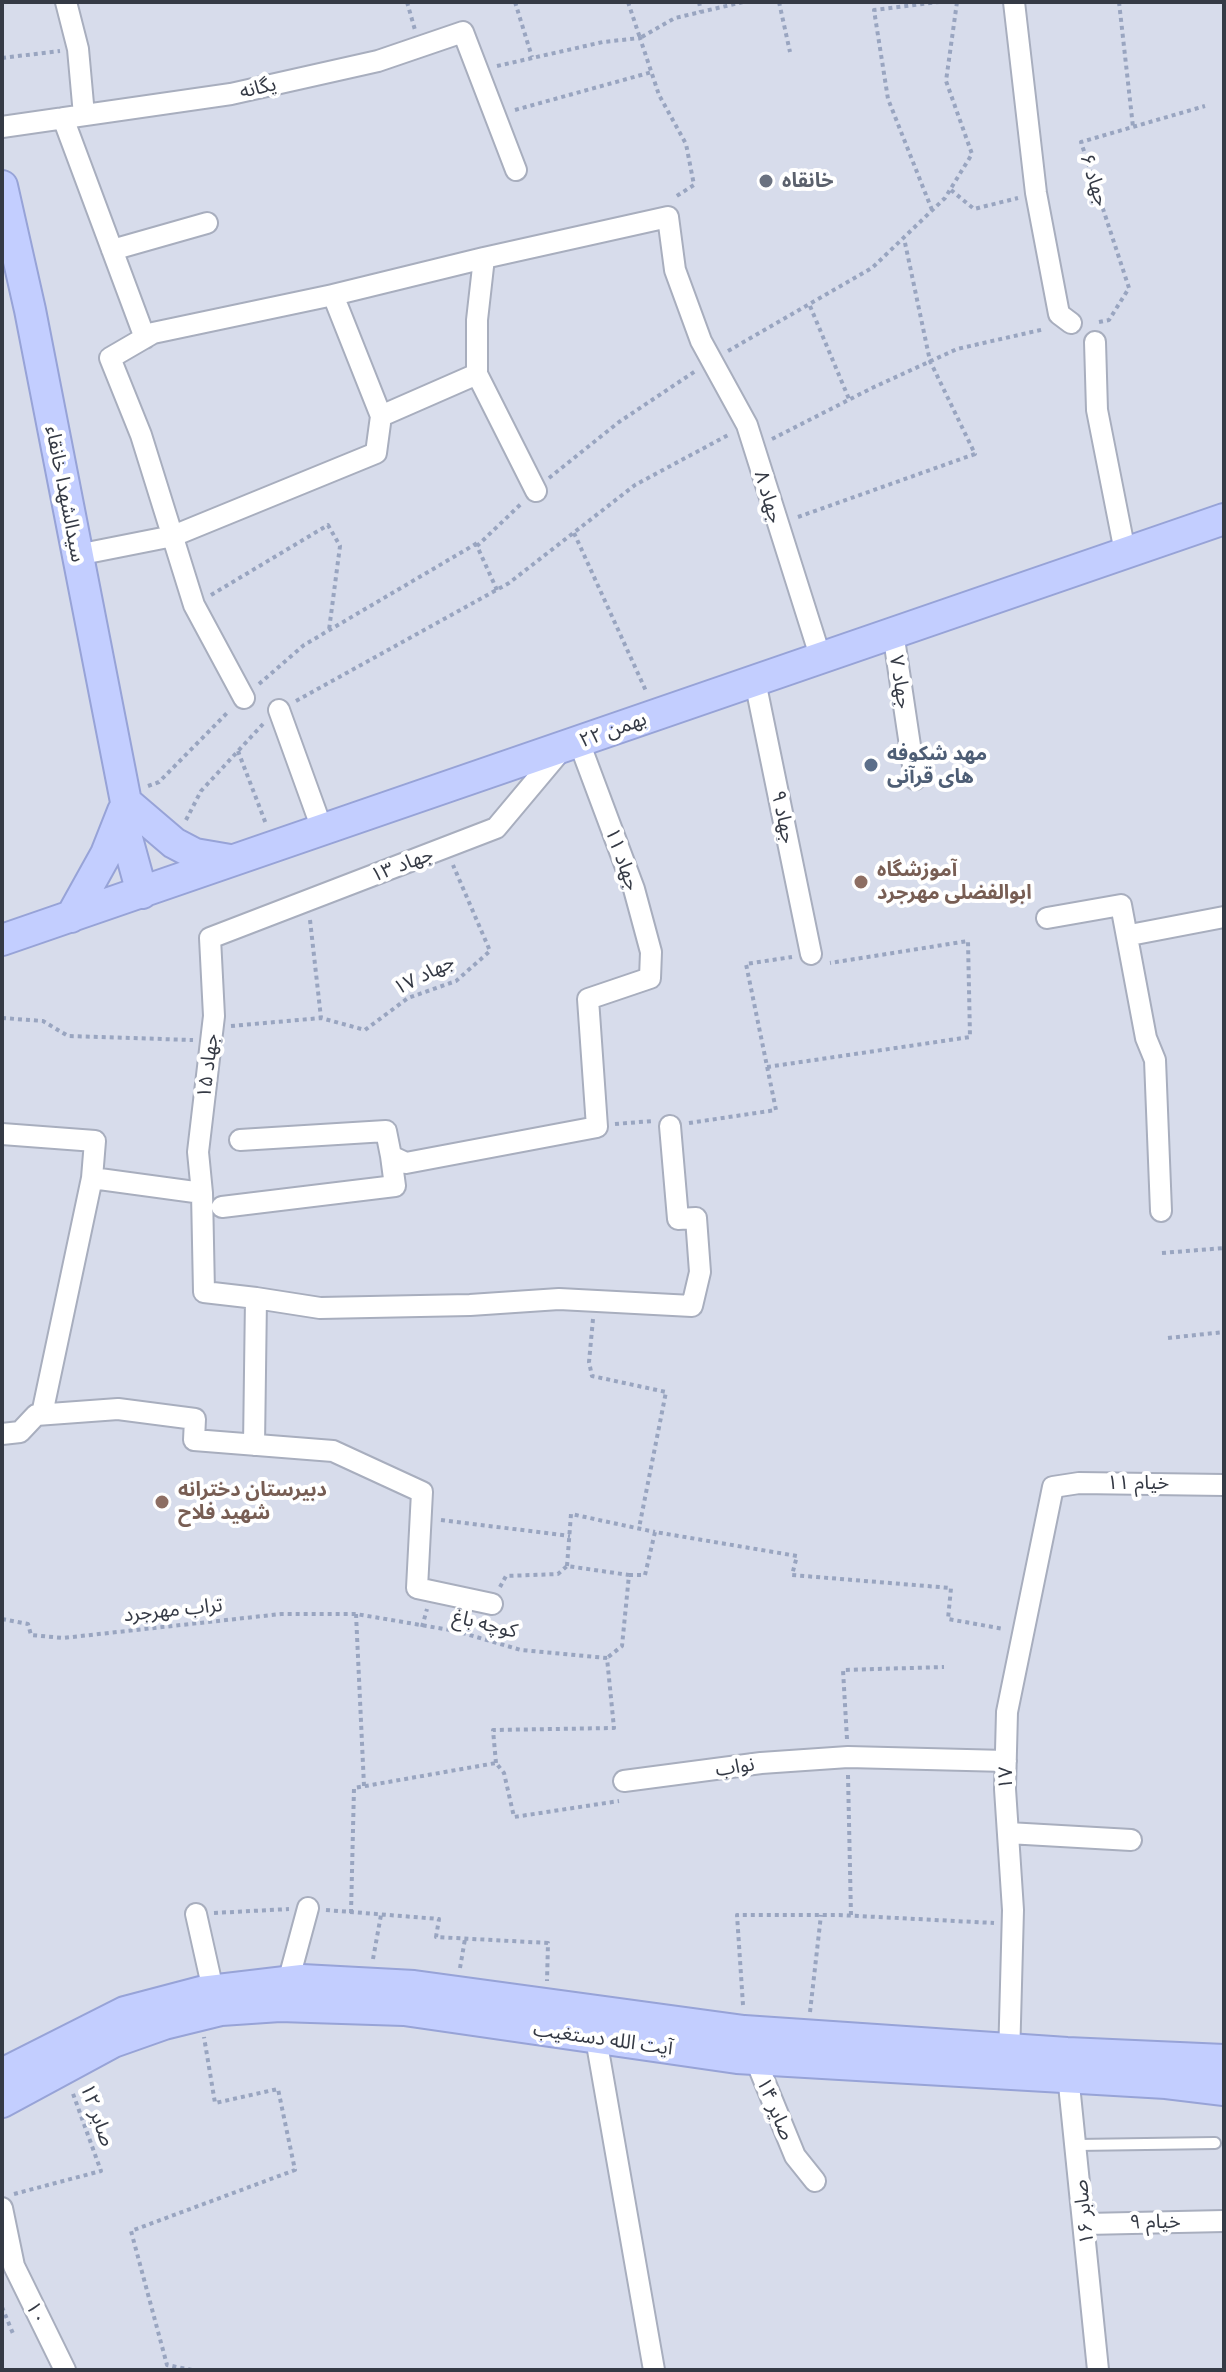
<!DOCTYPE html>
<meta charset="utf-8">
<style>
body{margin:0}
#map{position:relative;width:1226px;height:2372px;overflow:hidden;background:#e5e9f3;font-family:Raleway,sans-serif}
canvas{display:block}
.frame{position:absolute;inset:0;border:4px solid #353a45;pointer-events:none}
</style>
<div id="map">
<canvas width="1226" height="2372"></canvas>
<div class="frame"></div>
</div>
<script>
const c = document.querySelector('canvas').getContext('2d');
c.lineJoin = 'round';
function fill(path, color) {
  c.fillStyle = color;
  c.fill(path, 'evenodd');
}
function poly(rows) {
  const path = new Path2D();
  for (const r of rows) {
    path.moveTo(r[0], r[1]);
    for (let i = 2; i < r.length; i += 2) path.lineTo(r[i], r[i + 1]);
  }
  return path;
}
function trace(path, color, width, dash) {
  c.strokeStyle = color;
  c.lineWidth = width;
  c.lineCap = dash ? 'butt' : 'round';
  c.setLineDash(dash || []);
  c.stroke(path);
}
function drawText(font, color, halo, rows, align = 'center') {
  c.font = font + ' Raleway,"Noto Sans Arabic",sans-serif';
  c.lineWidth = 8;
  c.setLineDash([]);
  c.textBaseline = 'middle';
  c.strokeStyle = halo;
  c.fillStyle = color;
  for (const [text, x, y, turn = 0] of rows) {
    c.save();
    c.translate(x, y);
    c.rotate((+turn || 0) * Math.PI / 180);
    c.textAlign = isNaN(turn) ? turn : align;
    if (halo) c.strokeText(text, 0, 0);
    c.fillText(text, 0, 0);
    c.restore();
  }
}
fill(poly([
 [2,2,1224,2,1224,2370,2,2370]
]), '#d7dceb');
const lane = poly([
 [1077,2145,1215,2143]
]);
const street = poly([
 [66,2,78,49,84,115],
 [1014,2,1036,193,1059,314,1071,323],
 [63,118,145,338],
 [2,127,231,94,378,61,463,32,516,170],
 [112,250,207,223],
 [1095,342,1097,410,1125,552],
 [381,416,477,374],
 [536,491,477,374,477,320,484,258,668,217,675,270,701,341,747,425,821,659],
 [77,555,173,536,376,453,381,416,333,295,484,258],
 [893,632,915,779],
 [755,681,811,954],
 [244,698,194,605,141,435,110,358,153,333,333,295],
 [279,710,322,829],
 [1047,918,1121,905,1146,1038,1155,1060,1161,1211],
 [1130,935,1224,917],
 [2,1134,95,1141,92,1178],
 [240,1140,386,1131,391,1156,406,1163,597,1127,588,999,650,978,651,952,634,889,579,742],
 [202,1193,198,1152,214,1016,210,938,496,828,563,748],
 [222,1207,395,1186,391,1156],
 [256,1298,320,1308,470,1305,559,1299,692,1306,700,1272,696,1218,678,1219,670,1126],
 [42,1414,92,1178,202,1193,204,1292,256,1298,254,1445],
 [2,1434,20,1432,36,1415,118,1409,195,1419,194,1440,333,1451,422,1492,417,1588,492,1604],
 [624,1781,761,1763,848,1757,1006,1761],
 [1008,1833,1131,1840],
 [196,1914,213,1990],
 [288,1982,308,1908],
 [594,2027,654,2370],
 [752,2051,795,2156,815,2181],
 [1009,2059,1013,1910,1005,1789,1007,1712,1053,1487,1079,1483,1224,1485],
 [1067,2065,1098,2370],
 [2,2208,14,2266,65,2370],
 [1086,2224,1224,2221]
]);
const secondary = poly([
 [2,186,30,310,126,802,125,831,142,893],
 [126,802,174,843,195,854,230,860],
 [71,917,106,854,123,811],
 [2,940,1224,519],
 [2,2074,125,2012,201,1992,302,1980,414,1986,744,2031,1067,2053,1224,2060],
 [2,2102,113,2042,164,2024,221,2010,280,2006,404,2010,737,2058,1166,2083,1224,2090]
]);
trace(lane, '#a8aebe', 14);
trace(street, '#a8aebe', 24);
trace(secondary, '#97a3d7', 34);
trace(poly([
 [407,2,415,30],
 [515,2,532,57],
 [628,2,640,38,675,18,743,2],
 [699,2,701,12],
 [779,2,790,52],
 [1119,2,1133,127],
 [2,58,60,51],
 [497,66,603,42,640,38,659,95,686,144,694,185,675,197],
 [515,110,652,72],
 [951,190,974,209,1018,198],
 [932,210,888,99,874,10,939,2],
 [810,306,849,399],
 [1099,322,1109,320,1129,288,1081,142,1205,106],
 [728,351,872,268,945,198,972,154,946,81,957,2],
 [772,439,872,388,957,349,1045,329],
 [549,478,619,422,697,370],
 [798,517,975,454,930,361,904,238],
 [574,533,646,691],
 [497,590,477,546,522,503],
 [211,595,328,525,340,546,329,630],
 [259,684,304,645,479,542],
 [296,701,509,583,635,485,730,434],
 [238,751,266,824],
 [148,786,159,782,229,711],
 [186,820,201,791,263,724],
 [310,920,321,1018],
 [2,1018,43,1021,68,1036,193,1040],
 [231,1026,321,1018,365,1030,408,998,456,981,490,951,453,865],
 [767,1067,970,1037,968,941,830,963],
 [689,1123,776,1110,746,964,792,957],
 [615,1124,653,1121],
 [1162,1253,1224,1248],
 [593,1319,589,1362,592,1376,666,1392,639,1528],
 [1168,1338,1224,1332],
 [441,1520,570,1536],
 [567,1566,571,1514,655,1532],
 [629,1575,645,1575,655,1532,797,1556,792,1575,951,1588,948,1619,1004,1629],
 [500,1587,506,1576,558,1574,567,1566,629,1575,622,1646,607,1658],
 [356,1614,364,1786],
 [2,1619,28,1624,31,1635,63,1638,281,1614,356,1614,456,1631,521,1650,607,1658],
 [422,1627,427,1609],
 [847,1739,843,1670,944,1667],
 [496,1763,493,1730,614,1728,607,1658],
 [848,1775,851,1916],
 [326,1910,439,1919,436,1937,548,1943,547,1981],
 [214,1913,289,1909],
 [351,1913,354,1788,496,1763,504,1773,514,1817,619,1801],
 [373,1959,381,1915],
 [460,1968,465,1939],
 [743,2005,737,1915,839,1915,994,1923],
 [810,2012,821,1915],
 [14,2194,101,2171,72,2091],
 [2,2307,14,2336],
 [192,2370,167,2365,131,2231,295,2170,278,2089,215,2103,204,2037]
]), '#99a5c0', 4, [4, 4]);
trace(lane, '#fff', 10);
trace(street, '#fff', 20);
trace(secondary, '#c3ceff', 30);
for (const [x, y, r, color] of [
 [766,181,8,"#6b7280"],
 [871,765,8,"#5c6f8a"],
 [861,882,8,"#8d6e63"],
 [162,1502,8,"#8d6e63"]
]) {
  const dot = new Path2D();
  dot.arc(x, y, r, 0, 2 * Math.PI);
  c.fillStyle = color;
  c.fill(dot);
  trace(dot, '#fff', 3);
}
drawText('20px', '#353a45', '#fff', [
 ["یگانه",258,88,-13],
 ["جهاد ۶",1094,180,72],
 ["سیدالشهدا خانقاء",65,494,79],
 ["جهاد ۸",768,497,73],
 ["جهاد ۷",900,682,81],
 ["۲۲ بهمن",613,730,-20],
 ["جهاد ۹",783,817,78],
 ["جهاد ۱۱",622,859,70],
 ["جهاد ۱۳",402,865,-21],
 ["جهاد ۱۷",424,975,-27],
 ["جهاد ۱۵",208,1066,-83],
 ["خیام ۱۱",1138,1483],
 ["تراب مهرجرد",173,1610,-6],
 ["کوچه باغ",485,1624,14],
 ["نواب",735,1767,-9],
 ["۱۷",1006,1778,-90],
 ["آیت الله دستغیب",603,2039,8],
 ["صایر ۱۴",775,2109,67],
 ["صابر ۱۲",97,2115,70],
 ["صابر ۱۶",1084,2212,-96],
 ["خیام ۹",1155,2222,-1],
 ["۱۰",36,2313,64]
]);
drawText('bold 20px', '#5b616d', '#fff', [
 ["خانقاه",782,181]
], 'left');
drawText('bold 20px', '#4e5e75', '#fff', [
 ["مهد شکوفه",887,754],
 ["های قرآنی",887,777]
], 'left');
drawText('bold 20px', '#785e54', '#fff', [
 ["آموزشگاه",877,870],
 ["ابوالفضلی مهرجرد",877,893],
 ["دبیرستان دخترانه",178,1490],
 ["شهید فلاح",178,1513]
], 'left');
</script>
